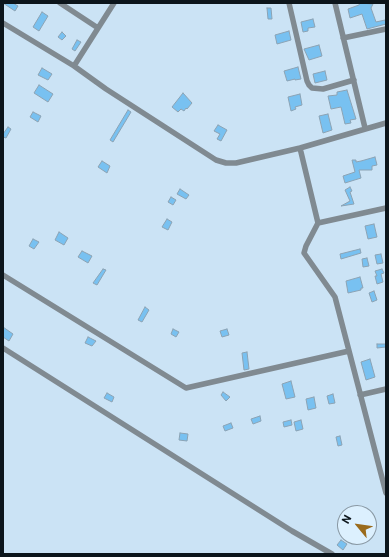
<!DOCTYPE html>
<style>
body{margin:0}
#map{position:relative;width:389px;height:557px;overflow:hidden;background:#cbe3f5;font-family:Roboto,sans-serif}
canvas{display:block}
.frame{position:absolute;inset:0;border:4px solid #0c151b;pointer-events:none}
.north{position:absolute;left:337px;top:505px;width:40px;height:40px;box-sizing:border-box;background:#dcf0fe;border:1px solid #8998a3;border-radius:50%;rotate:299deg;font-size:11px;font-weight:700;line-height:16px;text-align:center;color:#0c151b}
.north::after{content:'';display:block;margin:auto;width:14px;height:18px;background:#9a6b1c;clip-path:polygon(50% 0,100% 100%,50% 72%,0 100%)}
</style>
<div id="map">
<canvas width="389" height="557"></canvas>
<div class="frame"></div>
<div class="north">N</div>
</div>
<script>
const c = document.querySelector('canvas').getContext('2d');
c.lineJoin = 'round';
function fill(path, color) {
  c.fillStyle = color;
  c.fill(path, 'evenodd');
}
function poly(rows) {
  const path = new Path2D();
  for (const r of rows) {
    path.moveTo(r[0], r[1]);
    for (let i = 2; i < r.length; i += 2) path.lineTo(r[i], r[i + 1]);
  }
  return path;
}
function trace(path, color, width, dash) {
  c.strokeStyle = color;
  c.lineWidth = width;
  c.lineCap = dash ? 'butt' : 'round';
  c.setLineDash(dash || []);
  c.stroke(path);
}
const building = poly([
 [3,3,13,3,18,6,15,11,3,3],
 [360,3,373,4,371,8,376,22,385,20,386,24,367,29,362,14,350,18,348,9,359,5,360,3],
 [267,8,271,8,272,19,268,19,267,8],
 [42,12,48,16,39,31,33,27,42,12],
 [313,19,315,27,308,28,308,31,303,32,301,22,313,19],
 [289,31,291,40,277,44,275,35,289,31],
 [62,32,66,36,62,40,58,37,62,32],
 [77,40,81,42,75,51,72,49,77,40],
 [319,45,322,56,309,60,304,49,319,45],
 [298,67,301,79,295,80,295,79,287,81,284,71,298,67],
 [42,68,52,74,48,80,38,75,42,68],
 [325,71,327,80,315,83,313,74,325,71],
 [39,85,53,94,48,102,34,93,39,85],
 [347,90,356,119,350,120,351,123,345,124,341,107,331,109,328,96,337,95,337,92,347,90],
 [183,93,192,103,187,109,186,108,184,111,181,109,178,112,172,107,183,93],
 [300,94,302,105,295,107,296,109,291,111,288,97,300,94],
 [128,110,131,112,113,142,110,140,128,110],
 [33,112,41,116,38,122,30,117,33,112],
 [328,114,332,130,323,133,319,116,328,114],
 [218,125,227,130,221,141,217,139,220,134,214,131,218,125],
 [8,127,11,129,6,138,3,137,3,134,8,127],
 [375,157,377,165,372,166,372,170,359,170,361,178,345,183,343,176,355,172,352,160,356,160,356,162,361,161,375,157],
 [102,161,110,166,107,173,98,167,102,161],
 [350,187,352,191,350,192,354,204,341,206,350,201,345,190,350,187],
 [180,189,189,195,186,199,177,194,180,189],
 [171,197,176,200,173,205,168,202,171,197],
 [167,219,172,222,168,230,162,227,167,219],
 [374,224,377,237,368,239,365,226,374,224],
 [59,232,68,238,64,245,55,240,59,232],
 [33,239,39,242,34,249,29,246,33,239],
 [360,249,361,253,341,259,340,254,360,249],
 [82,251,92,256,88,263,78,257,82,251],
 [381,254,383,263,377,264,375,255,381,254],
 [367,258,369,266,363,267,362,259,367,258],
 [103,269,106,270,97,285,93,283,103,269],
 [382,269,384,273,381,274,383,282,377,284,375,276,377,276,375,271,382,269],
 [360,277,363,288,361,288,361,290,348,293,346,281,360,277],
 [374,291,377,300,372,302,369,293,374,291],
 [145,307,149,310,142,322,138,320,145,307],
 [3,327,13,334,9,341,3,337,3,327],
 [173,329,179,332,176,337,171,334,173,329],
 [227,329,229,335,222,337,220,331,227,329],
 [88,337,96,341,92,346,85,343,88,337],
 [377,344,386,344,386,347,377,348,377,344],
 [247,352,249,369,244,370,242,353,247,352],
 [370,359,375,377,366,380,361,362,370,359],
 [291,381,295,397,286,399,282,384,291,381],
 [223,392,230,397,226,401,221,395,223,392],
 [107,393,114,397,112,402,104,398,107,393],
 [333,394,335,403,329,404,327,396,333,394],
 [314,397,316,408,308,410,306,399,314,397],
 [260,416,261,421,253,424,251,419,260,416],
 [291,420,292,425,284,427,283,422,291,420],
 [301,420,303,429,296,431,294,422,301,420],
 [231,423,233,428,225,431,223,426,231,423],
 [180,433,188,434,187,441,179,440,180,433],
 [340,436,342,445,338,446,336,437,340,436],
 [341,540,347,544,343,550,337,545,341,540]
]);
fill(building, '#78c1f1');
trace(building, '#8ca3b4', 1);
trace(poly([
 [60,3,98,28],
 [289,3,307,81,309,85,312,88,323,89,354,80],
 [335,3,365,128],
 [3,23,74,66,106,89,216,160,226,163,236,163,300,148,386,123],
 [343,38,386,29],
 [74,66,114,3],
 [300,148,318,223,386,208],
 [318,223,306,246,304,253,335,297,386,493],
 [3,275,186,388,349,351],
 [3,348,292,531,332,554],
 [360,395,386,389]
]), '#808a91', 5.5);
</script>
